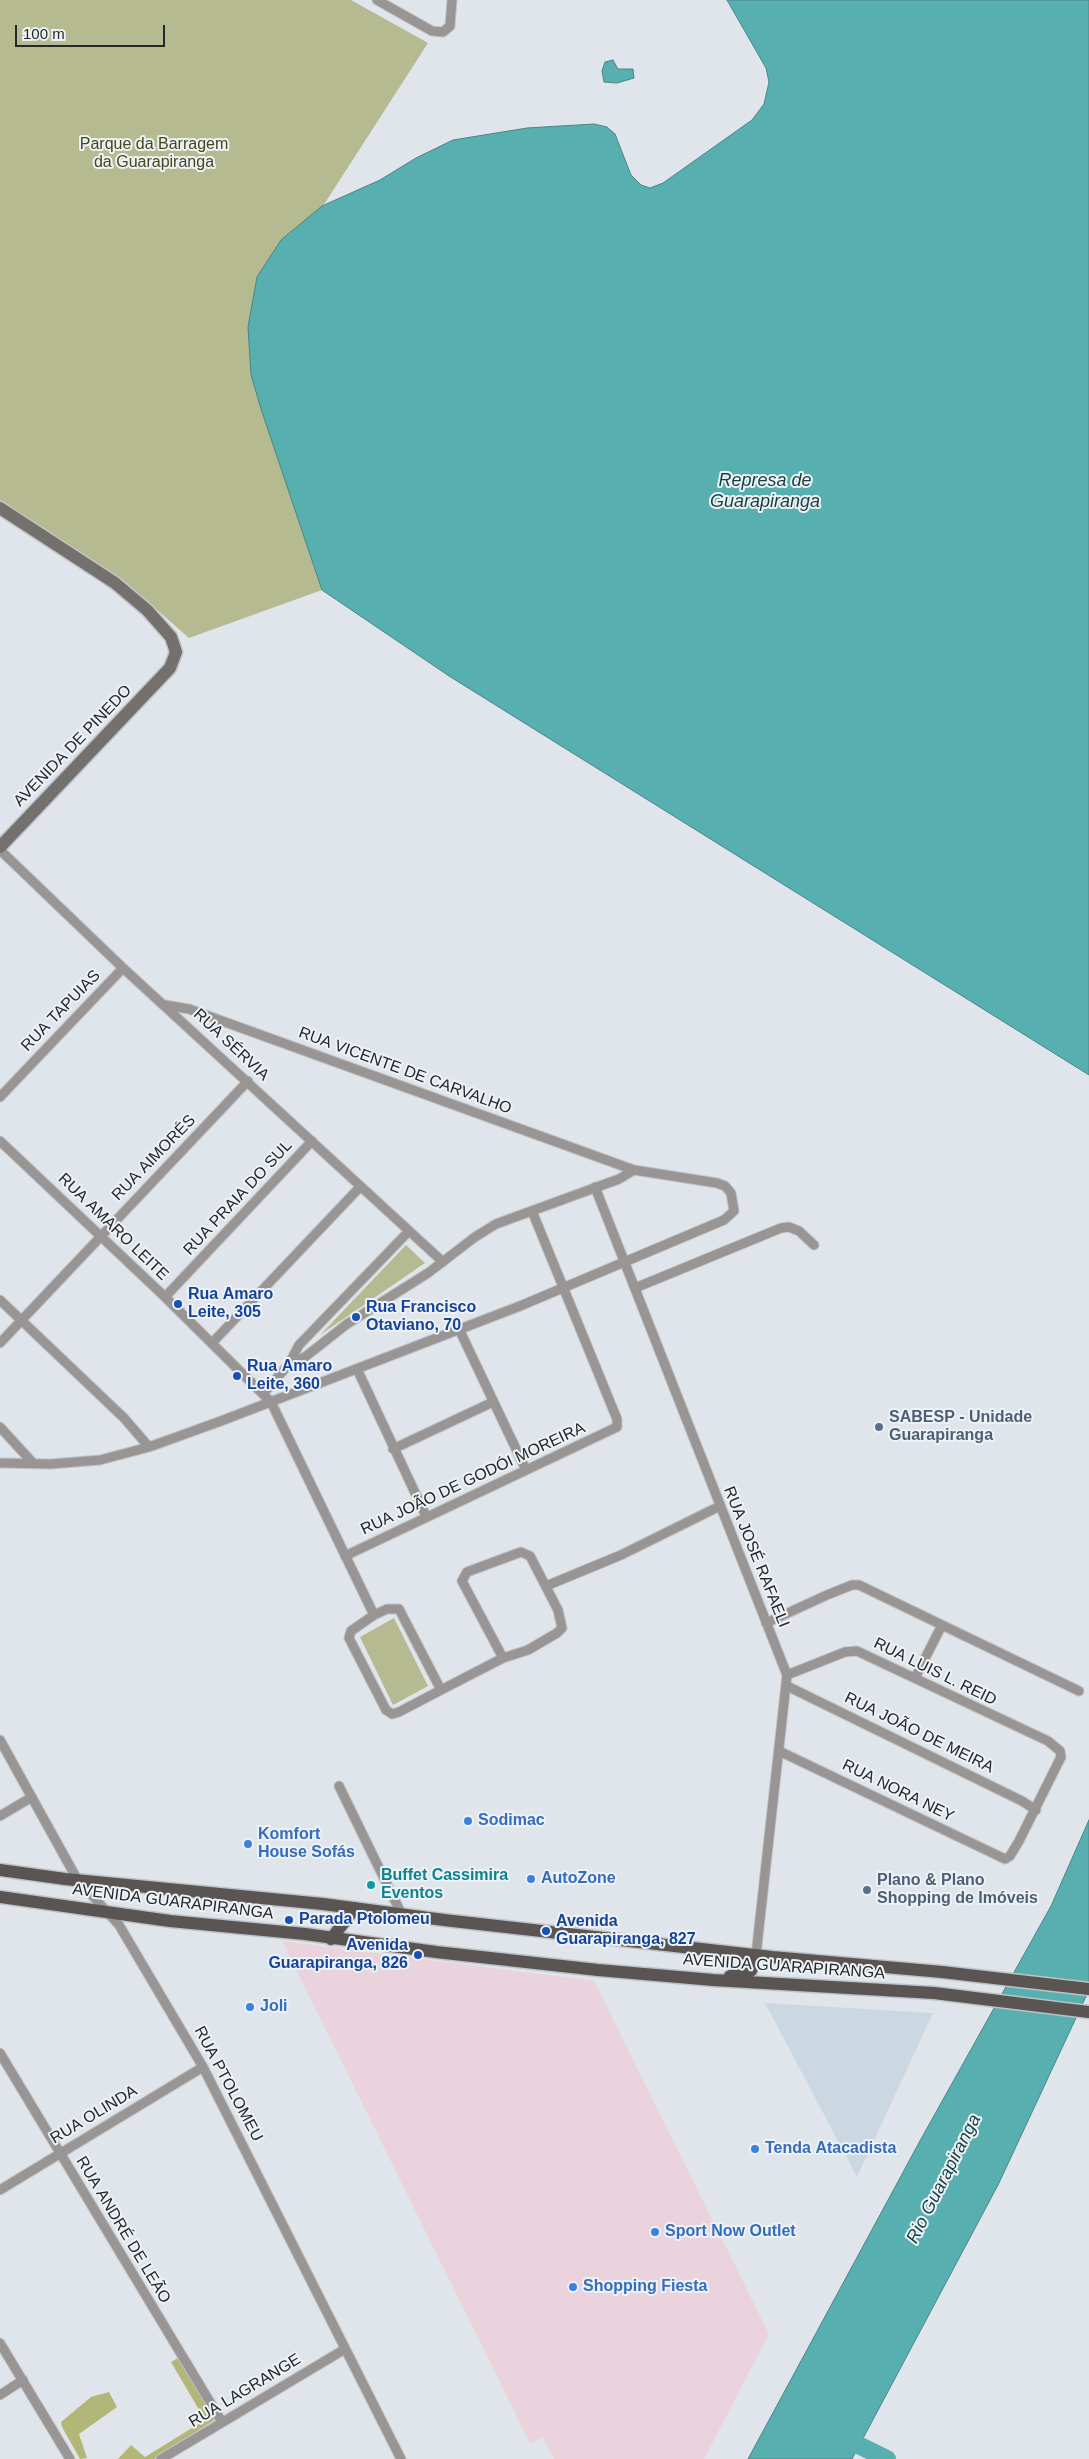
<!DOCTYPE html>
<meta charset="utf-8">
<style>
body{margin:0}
#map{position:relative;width:1089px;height:2459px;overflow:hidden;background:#dfe5ea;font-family:Helvetica,sans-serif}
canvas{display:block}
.scale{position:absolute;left:15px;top:25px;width:150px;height:22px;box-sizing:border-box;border:2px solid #252729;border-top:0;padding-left:6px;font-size:15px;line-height:18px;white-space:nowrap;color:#252729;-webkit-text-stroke:4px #edf2f7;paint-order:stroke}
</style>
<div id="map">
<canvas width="1089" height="2459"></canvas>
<div class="scale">100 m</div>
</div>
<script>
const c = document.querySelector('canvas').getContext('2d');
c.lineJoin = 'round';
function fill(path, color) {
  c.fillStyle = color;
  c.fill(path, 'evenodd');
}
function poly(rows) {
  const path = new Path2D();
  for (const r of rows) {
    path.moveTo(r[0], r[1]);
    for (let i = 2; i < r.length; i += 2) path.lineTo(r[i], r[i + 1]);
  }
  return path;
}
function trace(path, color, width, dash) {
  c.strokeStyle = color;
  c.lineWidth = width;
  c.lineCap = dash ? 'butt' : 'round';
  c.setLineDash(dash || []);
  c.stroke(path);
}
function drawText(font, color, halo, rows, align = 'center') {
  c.font = font + ' Helvetica,sans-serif';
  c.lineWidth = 4;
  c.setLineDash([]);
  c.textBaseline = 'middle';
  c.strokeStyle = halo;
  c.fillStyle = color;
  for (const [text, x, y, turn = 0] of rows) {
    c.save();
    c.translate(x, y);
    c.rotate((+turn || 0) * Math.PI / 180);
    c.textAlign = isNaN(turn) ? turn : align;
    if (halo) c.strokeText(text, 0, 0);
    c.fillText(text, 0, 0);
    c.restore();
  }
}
fill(poly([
 [282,1941,594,1981,769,2334,704,2459,554,2459,543,2438,530,2443]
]), '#ebd3dd');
fill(poly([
 [765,2003,933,2013,857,2177]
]), '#ccd8e1');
fill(poly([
 [0,0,351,0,428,43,323,206,380,180,416,158,453,140,527,128,594,124,580,133,366,620,322,590,189,638,122,579,0,500],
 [406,1245,425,1263,320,1335],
 [394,1618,428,1686,393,1705,360,1637]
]), '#b6ba90');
fill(poly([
 [178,2358,216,2419,154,2459,118,2459,131,2445,145,2457,205,2420,171,2362],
 [109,2392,117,2407,79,2434,87,2458,80,2459,62,2427,61,2422,91,2397]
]), '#b2b778');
const water = poly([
 [727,0,1089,0,1089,1075,449,676,322,590,262,412,251,375,248,327,257,277,281,240,322,206,380,180,416,158,453,140,527,128,594,124,607,127,615,134,631,175,641,185,650,188,663,183,752,120,764,104,769,82,766,68,727,0],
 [613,60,618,69,633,69,634,78,617,83,604,82,602,71,605,62,613,60],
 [1089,1820,1089,1990,998,2185,852,2459,748,2459,921,2139,1051,1906,1089,1820]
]);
fill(water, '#58afb0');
trace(water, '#498688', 1);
trace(poly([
 [838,2435,887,2459]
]), '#58afb0', 18);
const street = poly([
 [377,0,432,31,443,32,450,26,452,0],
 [0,850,123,968,443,1262],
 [165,1005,189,1009,634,1170],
 [0,1097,123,968],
 [0,1141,165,1297,271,1402,374,1615],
 [595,1187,787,1675,756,1955],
 [635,1288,781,1228,789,1227,799,1231,814,1245],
 [165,1297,312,1141],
 [0,1300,124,1418,149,1447],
 [459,1329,526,1470],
 [0,1343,248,1081],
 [212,1343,360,1187],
 [289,1364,299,1345,409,1231],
 [357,1369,426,1516],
 [0,1427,33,1463],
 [393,1449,493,1402],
 [0,1463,51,1464,100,1460,149,1447,221,1421,520,1306,724,1220,734,1211,731,1193,725,1186,717,1183,634,1170,619,1179,496,1224,475,1237,428,1273,347,1324,305,1357,289,1364,263,1394],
 [345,1556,617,1427,617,1419,532,1211],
 [546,1586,621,1555,720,1506],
 [766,1623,827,1595,852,1585,859,1585,1079,1691],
 [915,1678,942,1625],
 [787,1686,1022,1801,1036,1810],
 [441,1690,399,1609,387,1609,374,1615,351,1631,349,1638,386,1710,392,1714,399,1712,441,1690,503,1658,528,1650,557,1633,562,1628,558,1610,530,1556,521,1552,467,1572,462,1581,503,1658],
 [0,1740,77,1879,119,1925,203,2067,401,2459],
 [779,1751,1005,1859,1010,1856,1019,1841,1061,1757,1060,1751,1048,1741,857,1651,845,1652,787,1675],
 [339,1786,402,1915],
 [0,1816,32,1797],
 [0,2053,222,2422],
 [0,2190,203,2067],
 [0,2343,70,2459],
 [0,2395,23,2380],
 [161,2459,345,2349]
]);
const secondary = poly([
 [0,508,115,583,147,610,171,637,176,652,170,668,0,847]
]);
const primary = poly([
 [0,1870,65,1879,323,1904,444,1920,772,1957,942,1972,1089,1989],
 [0,1897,170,1921,305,1934,436,1952,598,1970,713,1980,934,1993,1089,2012],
 [331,1939,355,1908],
 [730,1976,751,1971,756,1955]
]);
trace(street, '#bec3c7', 11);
trace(secondary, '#bec3c7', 15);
trace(primary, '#bec3c7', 15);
trace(street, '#989594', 9);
trace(secondary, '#74706d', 12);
trace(primary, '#5a5553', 12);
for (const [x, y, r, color] of [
 [178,1304,5,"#1a4fb4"],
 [356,1317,5,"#1a4fb4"],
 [237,1376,5,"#1a4fb4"],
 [879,1427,5,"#5c6f8a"],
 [468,1821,5,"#3f7fe0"],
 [248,1844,5,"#3f7fe0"],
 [531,1879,5,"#3f7fe0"],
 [371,1885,5,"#0f9aa8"],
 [867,1890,5,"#5c6f8a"],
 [289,1920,5,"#1a4fb4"],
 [546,1931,5,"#1a4fb4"],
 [418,1955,5,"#1a4fb4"],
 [250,2007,5,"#3f7fe0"],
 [755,2149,5,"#3f7fe0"],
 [655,2232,5,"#3f7fe0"],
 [573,2287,5,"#3f7fe0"]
]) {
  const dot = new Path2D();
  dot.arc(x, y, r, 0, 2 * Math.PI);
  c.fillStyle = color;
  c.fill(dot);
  trace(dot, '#edf2f7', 2);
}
drawText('16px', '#444717', '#edf2f7', [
 ["Parque da Barragem",154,145],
 ["da Guarapiranga",154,163]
]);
drawText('16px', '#252729', '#edf2f7', [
 ["AVENIDA DE PINEDO",73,746,-46],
 ["RUA TAPUIAS",61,1011,-46],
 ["RUA SÉRVIA",231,1045,43],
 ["RUA VICENTE DE CARVALHO",405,1071,20],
 ["RUA AIMORÉS",154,1158,-46],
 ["RUA PRAIA DO SUL",238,1198,-47],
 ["RUA AMARO LEITE",113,1227,44],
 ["RUA JOÃO DE GODÓI MOREIRA",473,1479,-25],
 ["RUA JOSÉ RAFAELI",756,1557,68],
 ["RUA LUIS L. REID",935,1672,26],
 ["RUA JOÃO DE MEIRA",919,1733,26],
 ["RUA NORA NEY",898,1791,26],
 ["AVENIDA GUARAPIRANGA",173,1902,7],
 ["AVENIDA GUARAPIRANGA",784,1967,4],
 ["RUA PTOLOMEU",228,2084,62],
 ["RUA OLINDA",94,2115,-31],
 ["RUA ANDRÉ DE LEÃO",123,2230,59],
 ["RUA LAGRANGE",245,2391,-31]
]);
drawText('bold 16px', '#164399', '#edf2f7', [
 ["Rua Amaro",188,1295],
 ["Leite, 305",188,1313],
 ["Rua Francisco",366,1308],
 ["Otaviano, 70",366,1326],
 ["Rua Amaro",247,1367],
 ["Leite, 360",247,1385],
 ["Parada Ptolomeu",299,1920],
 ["Avenida",556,1922],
 ["Guarapiranga, 827",556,1940],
 ["Avenida",408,1946,"right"],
 ["Guarapiranga, 826",408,1964,"right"]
], 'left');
drawText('bold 16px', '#4e5e75', '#edf2f7', [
 ["SABESP - Unidade",889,1418],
 ["Guarapiranga",889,1436],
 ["Plano & Plano",877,1881],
 ["Shopping de Imóveis",877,1899]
], 'left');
drawText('bold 16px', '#366cbe', '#edf2f7', [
 ["Sodimac",478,1821],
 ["Komfort",258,1835],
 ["House Sofás",258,1853],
 ["AutoZone",541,1879],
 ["Joli",260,2007],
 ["Tenda Atacadista",765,2149],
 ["Sport Now Outlet",665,2232],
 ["Shopping Fiesta",583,2287]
], 'left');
drawText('bold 16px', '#0d838f', '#edf2f7', [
 ["Buffet Cassimira",381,1876],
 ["Eventos",381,1894]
], 'left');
drawText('italic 18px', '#153f3f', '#edf2f7', [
 ["Represa de",765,481],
 ["Guarapiranga",765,502],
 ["Rio Guarapiranga",944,2179,-63]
]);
</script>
